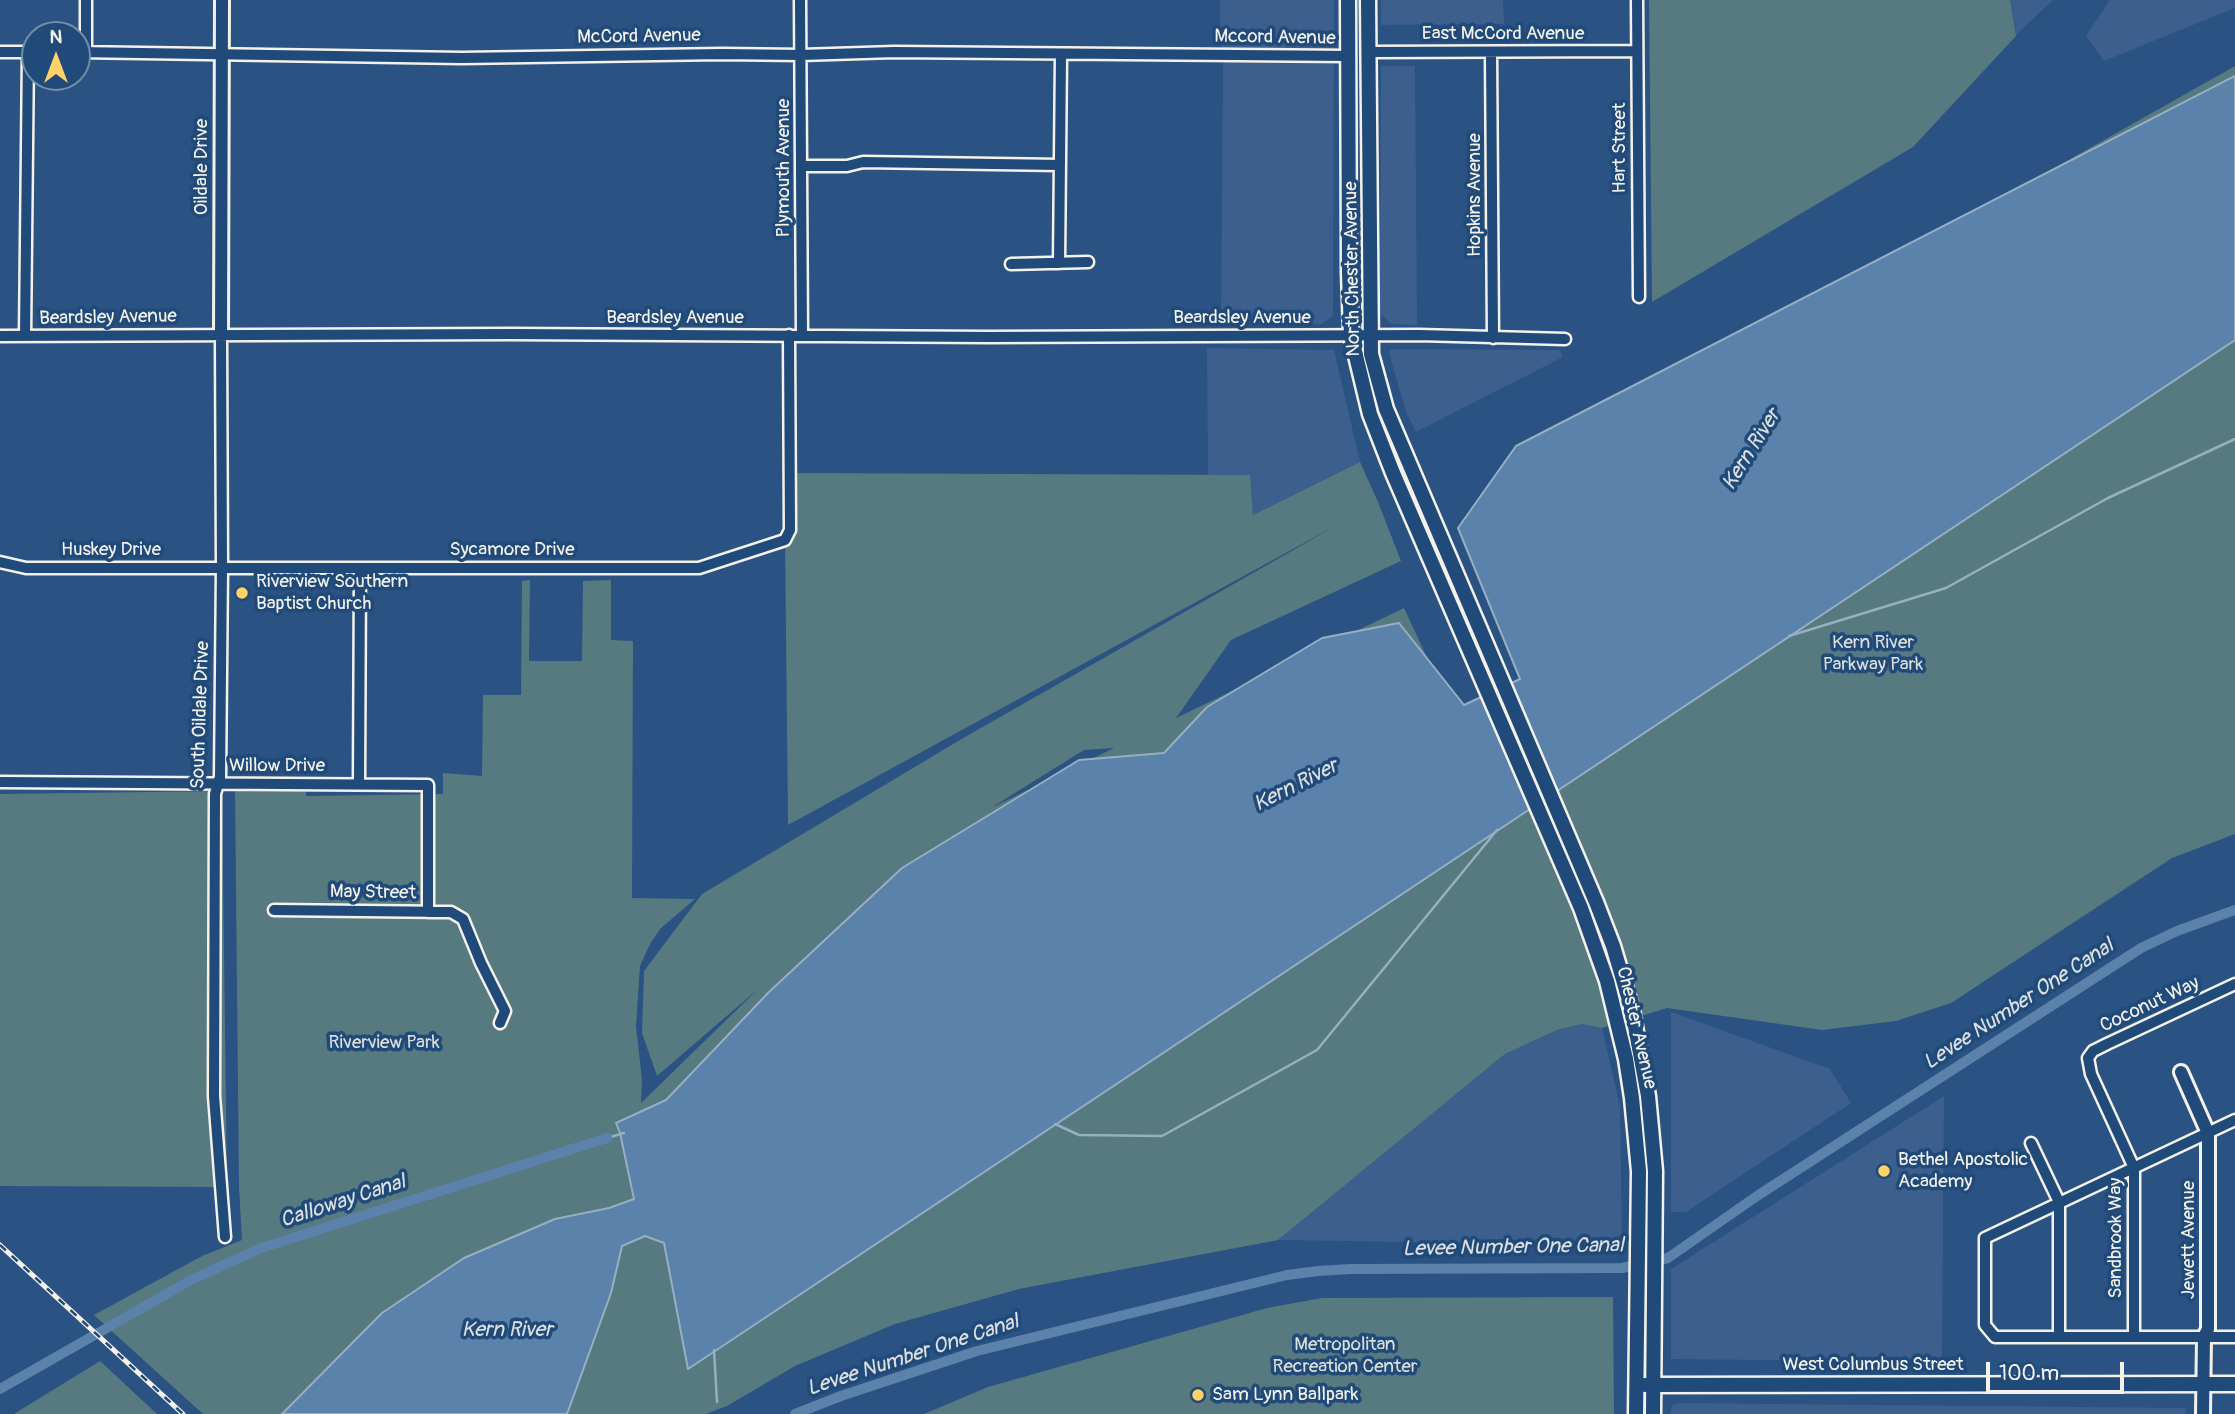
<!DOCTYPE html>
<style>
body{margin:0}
#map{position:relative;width:2235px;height:1414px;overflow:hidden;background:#2a5282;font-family:Pangolin,sans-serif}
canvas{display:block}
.north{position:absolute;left:21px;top:21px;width:70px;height:70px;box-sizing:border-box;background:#1f4a7a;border:2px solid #748da6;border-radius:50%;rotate:0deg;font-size:19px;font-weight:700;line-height:28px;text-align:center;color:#f4f1e8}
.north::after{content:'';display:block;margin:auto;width:24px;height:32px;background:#ffd166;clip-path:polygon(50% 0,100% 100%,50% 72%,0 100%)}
.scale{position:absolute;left:1986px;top:1362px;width:138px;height:32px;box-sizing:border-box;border:4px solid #f4f1e8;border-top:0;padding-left:9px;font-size:21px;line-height:24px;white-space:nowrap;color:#f4f1e8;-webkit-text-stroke:5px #1f4a7a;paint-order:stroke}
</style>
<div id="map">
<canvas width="2235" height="1414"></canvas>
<div class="north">N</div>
<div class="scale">100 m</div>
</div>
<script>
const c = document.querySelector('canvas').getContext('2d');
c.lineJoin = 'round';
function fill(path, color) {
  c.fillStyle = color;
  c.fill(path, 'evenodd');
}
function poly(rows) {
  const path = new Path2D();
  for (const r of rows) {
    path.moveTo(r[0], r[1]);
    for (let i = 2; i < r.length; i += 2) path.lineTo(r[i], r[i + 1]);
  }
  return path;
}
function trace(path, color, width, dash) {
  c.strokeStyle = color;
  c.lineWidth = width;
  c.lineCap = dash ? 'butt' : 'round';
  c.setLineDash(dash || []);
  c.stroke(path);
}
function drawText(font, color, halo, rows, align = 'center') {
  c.font = font + ' Pangolin,sans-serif';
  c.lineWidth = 7;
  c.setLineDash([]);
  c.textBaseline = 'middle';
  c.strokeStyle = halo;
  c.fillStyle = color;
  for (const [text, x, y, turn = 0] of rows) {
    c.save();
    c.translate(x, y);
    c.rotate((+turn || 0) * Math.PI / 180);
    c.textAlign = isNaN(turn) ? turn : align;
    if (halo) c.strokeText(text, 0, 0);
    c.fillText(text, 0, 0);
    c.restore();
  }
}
fill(poly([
 [1220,0,1334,0,1333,316,1322,324,1221,322,1223,64,1220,34],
 [1381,0,1503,0,1504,24,1381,25],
 [2010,0,2053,0,2016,35],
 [2110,0,2235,0,2235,8,2104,61,2086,36],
 [1381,66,1415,66,1417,325,1391,324,1380,313],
 [1207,348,1334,350,1360,462,1253,515,1250,475,1208,475],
 [1390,349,1560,350,1563,357,1416,432,1406,412,1389,353],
 [1671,1012,1830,1069,1851,1103,1686,1212,1671,1212],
 [1582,1024,1602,1028,1620,1106,1622,1245,1278,1240,1505,1054,1557,1030],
 [1944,1096,1942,1362,1671,1359,1671,1269],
 [1677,1403,2186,1408,2185,1414,1670,1414,1672,1406]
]), '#3c5f8e');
fill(poly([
 [1649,0,2010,0,2016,36,1913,147,1652,302],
 [2235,66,2235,834,2172,858,1951,1003,1896,1021,1822,1030,1667,1008,1602,1028,1582,1024,1557,1030,1505,1054,1278,1240,1019,1289,895,1324,795,1366,727,1406,706,1414,203,1414,94,1315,202,1256,242,1240,239,1187,235,791,306,791,306,796,443,794,443,773,482,776,483,695,521,695,522,581,530,580,529,661,582,661,583,581,611,580,611,640,633,641,632,898,695,899,660,929,650,944,640,966,636,1026,642,1080,641,1103,757,990,657,1076,642,1033,644,971,702,894,965,737,1339,524,788,825,785,540,789,473,1250,475,1253,515,1360,462,1378,502,1401,561,1231,640,1176,718,1404,608,1455,718,1537,679,1534,462],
 [1114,748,995,806,994,806,1084,750],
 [222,791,227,1187,0,1186,0,794],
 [1613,1297,1614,1414,924,1414,988,1387,1267,1308,1322,1298],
 [100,1361,157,1414,14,1414]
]), '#567a80');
const water = poly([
 [2235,76,2235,340,688,1369,664,1243,645,1236,622,1246,611,1293,567,1414,282,1414,382,1313,464,1258,555,1219,609,1208,634,1199,620,1133,616,1123,666,1100,769,992,902,868,1079,760,1164,753,1207,707,1322,638,1399,623,1464,705,1520,679,1458,528,1516,446,2235,76]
]);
fill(water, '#5a82aa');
trace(water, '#98aec3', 2);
trace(poly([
 [1789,636,1946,588,2108,498,2235,439],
 [1055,1124,1079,1135,1162,1136,1317,1050,1497,830],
 [607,1138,624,1133],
 [714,1350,717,1402]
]), '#98aec3', 2.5);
trace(poly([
 [0,1389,191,1280,261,1248,607,1138],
 [795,1414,841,1396,977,1351,1287,1275,1318,1271,1351,1269,1622,1268,1668,1258,1757,1196,2141,948,2177,931,2235,910]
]), '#5a82aa', 10);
const minor = poly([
 [86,0,86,52],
 [800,0,802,335],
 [1637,0,1639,297],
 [0,52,34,52],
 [77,52,462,58,722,54,801,55,894,52,1349,56],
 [1369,52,1637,51],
 [1491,52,1493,338],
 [801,166,847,166,863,162,1060,165],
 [1059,263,1061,55],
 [1011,264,1088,262],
 [221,335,222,568,220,777,215,794,214,1096,225,1237],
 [0,336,511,334,989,337,1419,335,1565,339],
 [25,336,28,52],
 [0,562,26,568,699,568,785,540,790,530,789,335],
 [0,782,428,785,428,912],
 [359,784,360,568],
 [274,910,451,912,463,919,481,963,505,1011,500,1023],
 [2235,1120,1985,1238,1985,1325,1995,1337,2235,1337],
 [2031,1143,2059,1202,2059,1337],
 [2134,1337,2134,1168,2091,1074,2088,1058,2093,1051,2107,1044,2235,984]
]);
const tertiary = poly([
 [221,335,222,0],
 [2181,1072,2208,1133,2208,1329,2204,1337,2203,1414]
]);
const secondary = poly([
 [1348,0,1349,272,1351,335,1370,414,1393,473,1581,908,1607,981,1626,1059,1632,1098,1639,1171,1636,1414],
 [1368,0,1371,354,1386,409,1596,902,1613,946,1632,1010,1648,1096,1655,1171,1653,1414],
 [1645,1385,2235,1384]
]);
trace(minor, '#f4f1e8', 15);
trace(tertiary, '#f4f1e8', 18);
trace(secondary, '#f4f1e8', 19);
trace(minor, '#1f4a7a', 10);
trace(tertiary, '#1f4a7a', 12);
trace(secondary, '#1f4a7a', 14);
const rail = poly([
 [0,1245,183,1414]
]);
trace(rail, '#f4f1e8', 5);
trace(rail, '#1f4a7a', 2.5, [8]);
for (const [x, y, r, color] of [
 [242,593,7,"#ffd166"],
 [1884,1171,7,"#ffd166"],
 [1198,1395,7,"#ffd166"]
]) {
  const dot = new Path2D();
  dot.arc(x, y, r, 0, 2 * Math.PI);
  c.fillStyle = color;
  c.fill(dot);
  trace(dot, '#1f4a7a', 2.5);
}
drawText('19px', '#f4f1e8', '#1f4a7a', [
 ["East McCord Avenue",1503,34],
 ["McCord Avenue",639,37,-1],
 ["Mccord Avenue",1275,38,1],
 ["Hart Street",1620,148,-90],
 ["Oildale Drive",202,167,-90],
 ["Plymouth Avenue",784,168,-90],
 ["Hopkins Avenue",1475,195,-90],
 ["North Chester Avenue",1353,269,-91],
 ["Beardsley Avenue",108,318,-1],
 ["Beardsley Avenue",675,318],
 ["Beardsley Avenue",1242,318],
 ["Huskey Drive",111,550],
 ["Sycamore Drive",512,550],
 ["South Oildale Drive",201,715,-88],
 ["Willow Drive",277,766],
 ["May Street",373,893,1],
 ["Coconut Way",2150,1005,-25],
 ["Chester Avenue",1636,1028,77],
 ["Sandbrook Way",2116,1238,-90],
 ["Jewett Avenue",2189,1240,-90],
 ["West Columbus Street",1873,1365]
]);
drawText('19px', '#f4f1e8', '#1f4a7a', [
 ["Riverview Southern",256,582],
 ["Baptist Church",256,604],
 ["Bethel Apostolic",1898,1160],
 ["Academy",1898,1182],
 ["Sam Lynn Ballpark",1212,1395]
], 'left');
drawText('19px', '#dcdfd8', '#1f4a7a', [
 ["Kern River",1873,643],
 ["Parkway Park",1873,665],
 ["Riverview Park",384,1043],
 ["Metropolitan",1345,1345],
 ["Recreation Center",1345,1367]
]);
drawText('italic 21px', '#dde0df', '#1f4a7a', [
 ["Kern River",1752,450,-58],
 ["Kern River",1296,786,-27],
 ["Levee Number One Canal",2019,1005,-33],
 ["Calloway Canal",343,1202,-18],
 ["Levee Number One Canal",1513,1248,-1],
 ["Kern River",507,1331],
 ["Levee Number One Canal",913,1356,-18]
]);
</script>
